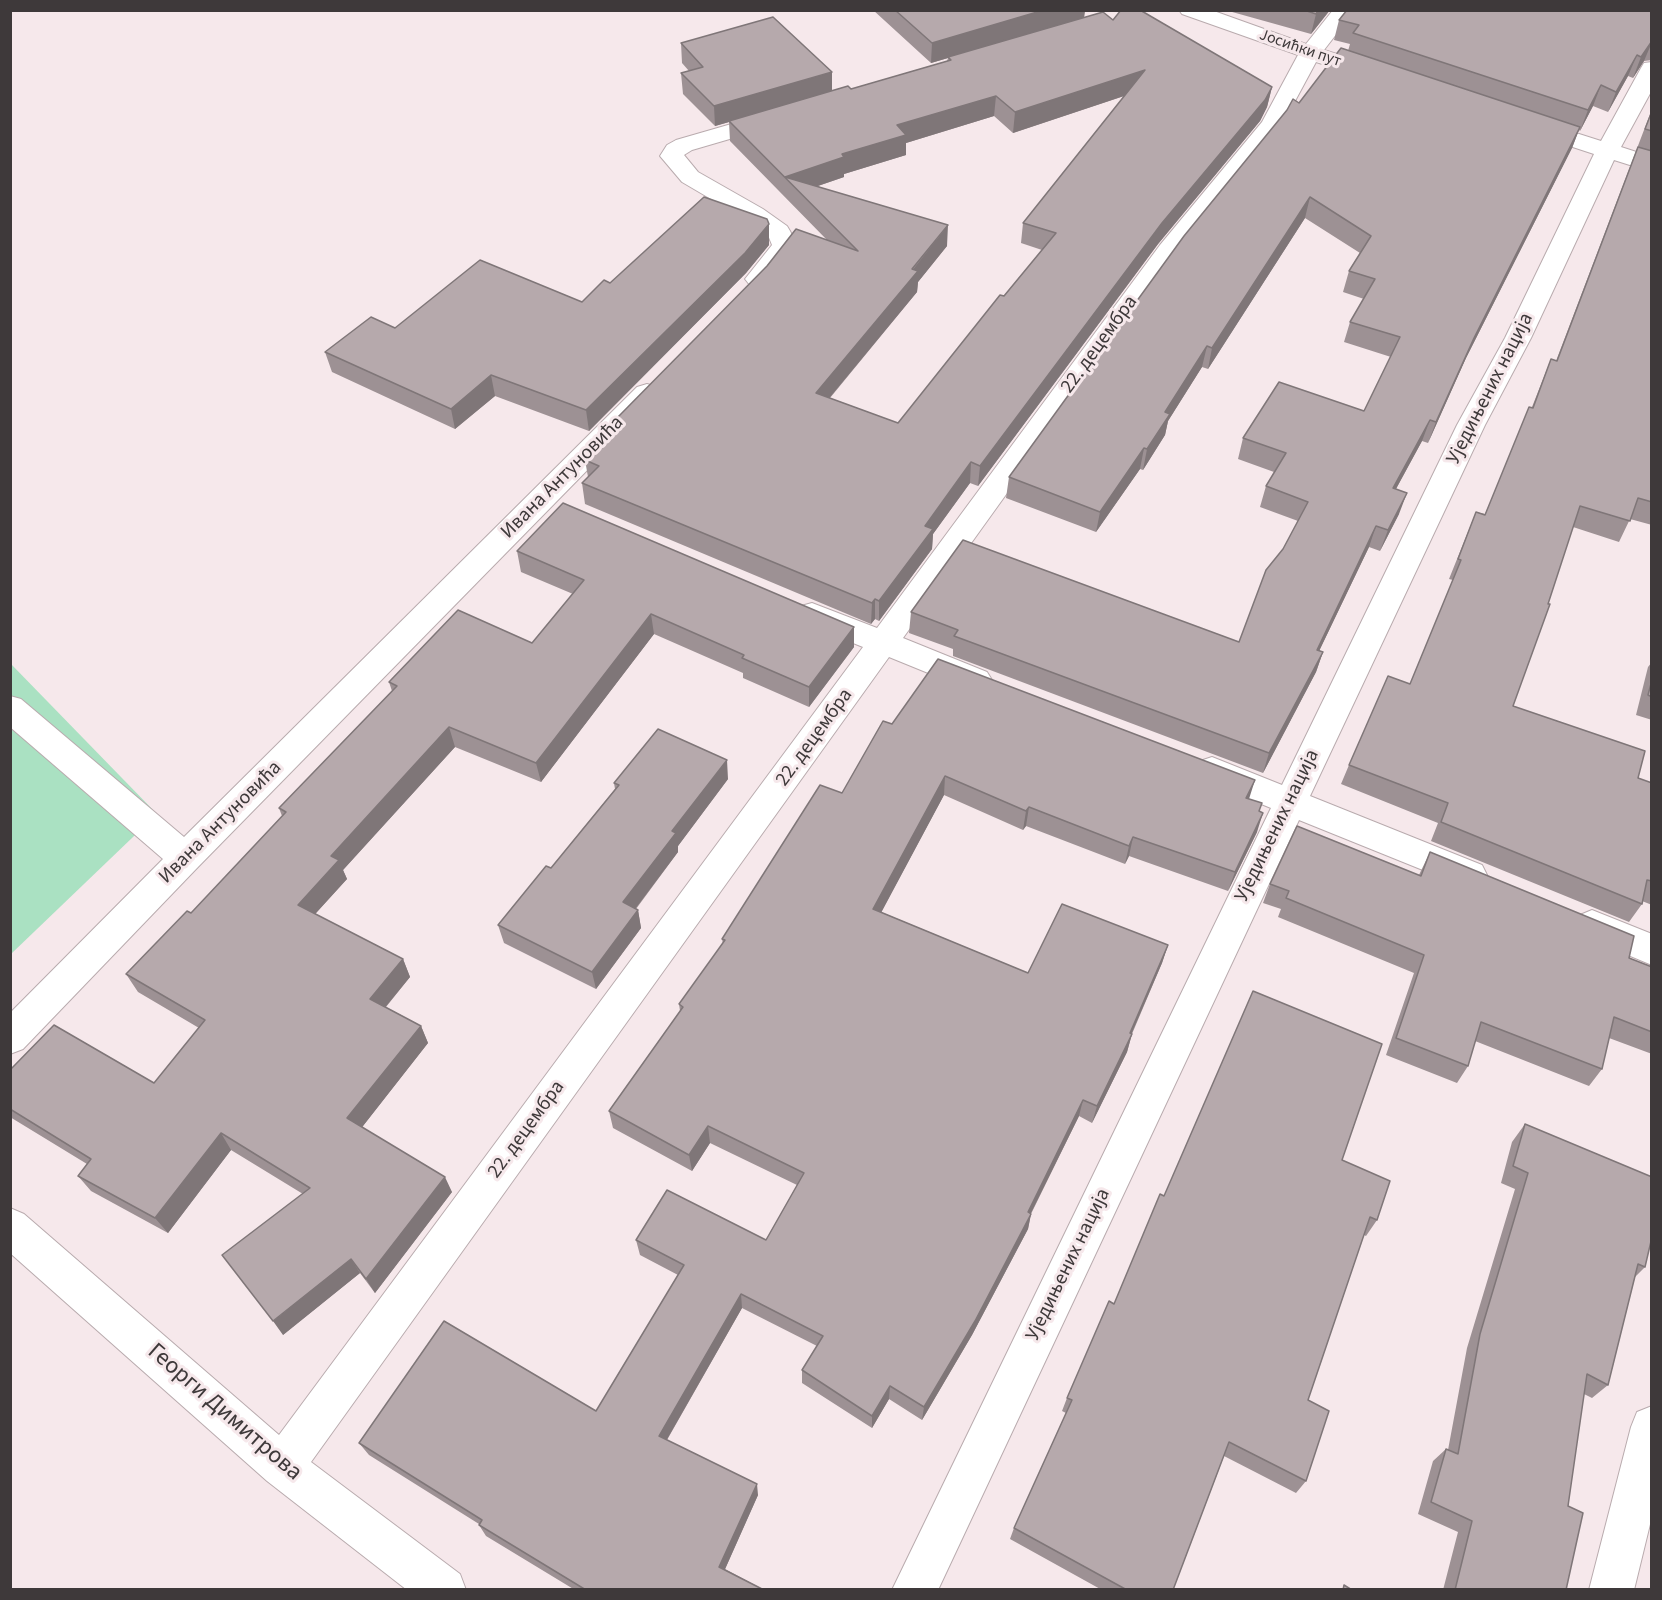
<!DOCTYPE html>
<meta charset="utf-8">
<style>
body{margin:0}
#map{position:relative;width:1662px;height:1600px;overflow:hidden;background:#f6e8eb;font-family:"Source Sans 3",sans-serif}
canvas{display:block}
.frame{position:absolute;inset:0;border:12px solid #3e393a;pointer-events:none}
</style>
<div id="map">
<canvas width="1662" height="1600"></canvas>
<div class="frame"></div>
</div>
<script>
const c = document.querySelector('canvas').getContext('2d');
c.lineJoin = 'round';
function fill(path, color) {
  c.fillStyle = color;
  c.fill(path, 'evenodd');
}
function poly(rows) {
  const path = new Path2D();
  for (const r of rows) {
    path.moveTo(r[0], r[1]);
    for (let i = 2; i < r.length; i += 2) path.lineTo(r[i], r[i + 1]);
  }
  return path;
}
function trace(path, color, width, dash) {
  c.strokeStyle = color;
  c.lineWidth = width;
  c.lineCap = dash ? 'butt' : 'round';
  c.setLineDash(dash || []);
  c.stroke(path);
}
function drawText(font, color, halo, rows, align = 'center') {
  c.font = font + ' "Source Sans 3",sans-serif';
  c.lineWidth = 6;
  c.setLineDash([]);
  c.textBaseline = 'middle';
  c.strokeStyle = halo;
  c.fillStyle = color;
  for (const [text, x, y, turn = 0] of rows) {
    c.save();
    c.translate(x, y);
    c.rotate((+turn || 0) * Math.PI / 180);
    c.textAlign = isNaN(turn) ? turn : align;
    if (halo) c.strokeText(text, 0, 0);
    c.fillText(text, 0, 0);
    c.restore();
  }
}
fill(poly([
 [11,664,157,814,11,954]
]), '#aae1c2');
const minor = poly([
 [1179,10,1211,10,1306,44,1333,10,1355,10,1324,50,1340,55,1343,60,1340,65,1332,67,1316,62,1280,129,1178,255,903,638,987,672,992,680,987,688,976,692,965,688,889,657,311,1462,460,1574,466,1590,407,1590,267,1481,10,1253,10,1208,24,1214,279,1435,863,647,801,622,797,614,801,606,812,603,877,628,1160,245,1262,122,1298,55,1182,14,1179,10],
 [1652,62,1652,90,1621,147,1652,157,1652,172,1614,160,1531,338,1485,425,1310,796,1482,865,1487,875,1482,885,1470,889,1299,820,938,1590,892,1590,1271,808,1200,779,1196,770,1200,761,1212,757,1282,785,1457,425,1505,338,1594,154,1524,131,1521,126,1524,121,1532,119,1601,141,1641,68,1644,63,1652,62],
 [773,112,781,114,784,119,781,124,692,150,684,155,698,172,763,209,787,226,790,231,797,245,767,284,758,287,749,284,745,279,772,245,768,235,745,219,682,182,660,156,667,145,676,140,773,112],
 [647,384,657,387,660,393,657,399,197,868,23,1049,10,1054,10,1013,163,859,10,727,10,696,21,699,184,837,637,387,647,384],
 [1592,910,1652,934,1652,965,1580,935,1575,925,1580,915,1592,910],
 [1652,1406,1652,1516,1634,1590,1589,1590,1631,1427,1637,1412,1652,1406]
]);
trace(minor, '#b9abae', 2);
fill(minor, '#fff');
fill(poly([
 [873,10,1085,10,1084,17,1113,20,1272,87,1267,107,1260,121,1158,244,978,486,970,483,933,534,932,549,879,621,875,619,871,624,585,504,582,483,588,477,585,460,615,429,614,421,827,240,730,141,729,122,715,126,683,94,681,73,689,71,682,63,681,43,832,91,851,89,947,61,948,58,931,63],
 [1124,96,1023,223,1021,243,1042,250,898,423,830,398,917,292,918,282,947,246,818,186,844,177,844,174,906,155,906,143,994,116,1013,133],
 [1225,10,1330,10,1311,34],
 [1652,10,1652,60,1644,61,1633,78,1628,76,1608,112,1593,106,1580,131,1579,130,1572,148,1466,358,1428,443,1422,441,1396,489,1399,514,1380,551,1369,547,1319,651,1323,652,1316,672,1263,773,953,656,953,649,909,633,911,612,1239,642,1283,549,1298,521,1260,507,1266,486,1274,472,1238,459,1243,438,1364,411,1391,357,1344,342,1350,322,1364,299,1343,292,1349,271,1360,253,1305,218,1208,369,1202,367,1168,421,1165,435,1143,470,1140,469,1096,532,1006,498,1009,477,1299,103,1348,51,1350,44,1334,40,1339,20],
 [1652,109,1652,525,1630,519,1619,542,1573,527,1513,706,1638,778,1652,783,1652,905,1642,901,1642,904,1629,922,1431,841,1438,823,1341,784,1349,765,1410,684,1453,580,1449,579,1476,512,1485,514,1532,407,1551,359,1556,361],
 [769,224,769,245,746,273,589,431,495,396,455,429,332,372,325,352,395,328,582,302,610,283],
 [517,551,854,647,809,707,743,678,743,673,654,634,541,782,455,747,343,870,347,879,315,914,403,959,410,977,386,1007,421,1026,428,1043,362,1127,452,1192,375,1293,360,1273,283,1335,303,1194,231,1150,168,1233,91,1191,78,1176,87,1164,10,1117,10,1070,154,1083,199,1028,138,992,126,974,191,913,282,816,279,808,392,691,389,682,532,643,573,594,521,572],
 [1652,662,1652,720,1636,715,1648,667],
 [892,724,1249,799,1259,811,1257,832,1228,891,1129,856,1125,864,1026,826,1023,830,944,795,881,912,1028,973,1168,945,1162,963,1132,1034,1127,1052,1092,1123,1079,1116,1031,1214,1028,1229,972,1335,922,1420,889,1399,872,1428,802,1383,802,1370,817,1346,742,1308,667,1440,758,1495,725,1569,764,1590,575,1590,486,1536,479,1525,479,1524,369,1455,359,1443,596,1411,678,1275,640,1255,636,1240,766,1240,797,1185,710,1143,692,1171,613,1128,609,1111,680,1011,679,1004,723,944,722,939,842,793],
 [728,779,678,846,678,852,636,909,638,910,641,928,596,989,504,943,498,925,551,868,615,789,614,783],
 [1430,852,1629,958,1652,967,1652,1054,1609,1038,1602,1069,1589,1086,1475,1041,1468,1066,1457,1083,1386,1055,1414,973,1278,917,1281,909,1263,903,1270,884,1419,875],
 [1525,1124,1645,1267,1635,1277,1608,1385,1592,1398,1584,1394,1568,1506,1566,1590,1443,1590,1458,1532,1418,1514,1433,1461,1446,1449,1448,1450,1467,1348,1515,1189,1501,1183,1512,1142],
 [1342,1160,1377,1220,1366,1236,1364,1235,1308,1400,1306,1481,1296,1493,1224,1456,1173,1590,1102,1590,1010,1539,1014,1528,1066,1413,1062,1411,1067,1398,1114,1304,1164,1196]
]), '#9d9194');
fill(poly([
 [1044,10,1085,10,1084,18,948,57,948,58,931,63,932,43],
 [1318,10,1330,10,1311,34,1316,14],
 [1652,42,1644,61,1633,78,1641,57],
 [1637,55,1628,76,1608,112,1616,92],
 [1145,70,1142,90,1013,133,1015,112],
 [832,72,832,92,729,121,729,122,715,126,714,106],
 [1601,85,1593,106,1580,131,1588,110],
 [1272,87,1267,107,1260,121,1158,244,978,486,980,466,1162,223],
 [996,96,994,116,906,143,906,155,844,174,844,177,800,192,785,177,842,154,897,125],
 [1580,127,1572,148,1466,358,1428,443,1436,422,1474,338],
 [1310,197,1305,218,1208,369,1212,348],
 [769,224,769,245,746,273,589,431,586,410],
 [948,225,947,246,918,282,917,292,816,414,816,393],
 [1207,346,1202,367,1168,421,1165,435,1143,470,1147,449,1165,412],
 [491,375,495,396,455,429,451,409],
 [1430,420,1422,441,1385,509,1393,488],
 [1144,448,1140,469,1096,532,1100,512],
 [971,462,970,483,933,534,932,549,879,621,879,601,925,526],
 [1407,493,1399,514,1380,551,1388,530],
 [1376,526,1369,547,1310,670,1317,650],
 [875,599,875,619,871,624,872,603],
 [651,614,654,634,541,782,536,763],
 [854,627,854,647,809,707,809,687],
 [1323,652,1316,672,1263,773,1269,753],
 [449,727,455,747,343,870,347,879,307,923,298,905,331,856],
 [727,760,728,779,678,846,678,852,626,921,623,902,672,831],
 [945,776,944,795,873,928,873,909],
 [1255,780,1249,799,1246,798],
 [1029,807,1026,826,1023,830,1026,811],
 [1263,813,1257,832,1228,891,1235,872],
 [1133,837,1129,856,1125,864,1129,846],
 [638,910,641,928,596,989,592,972],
 [1168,945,1162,963,1130,1037,1132,1034,1127,1052,1092,1123,1097,1106],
 [403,959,410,977,378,1016,370,999],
 [421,1026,428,1043,356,1135,347,1118],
 [1083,1100,1079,1116,1024,1227,1028,1212],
 [708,1126,710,1143,692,1171,689,1155],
 [221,1133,231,1150,168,1233,155,1218],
 [445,1177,452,1192,375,1293,366,1279],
 [1031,1214,1028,1229,972,1335,922,1420,924,1407],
 [351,1259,360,1273,283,1335,273,1321],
 [741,1294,742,1308,662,1448,659,1436],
 [890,1386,889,1399,872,1428,872,1416],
 [757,1484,758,1495,722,1576,719,1567]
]), '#7f7678');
const building = poly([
 [895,10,1044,10,932,43,895,10],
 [1121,10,1140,10,1272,87,1265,100,1162,223,980,466,971,462,925,526,933,529,879,601,875,599,872,603,582,483,599,466,585,460,620,423,614,421,767,266,796,229,858,251,729,121,848,86,851,89,951,60,948,57,1103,12,1113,20,1121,10],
 [1145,70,1023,223,1056,233,1004,296,1000,295,898,423,816,393,918,271,912,269,948,225,785,177,844,157,842,154,906,135,897,125,996,96,1015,112,1145,70],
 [1304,10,1318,10,1316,14,1304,10],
 [1347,10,1652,10,1652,41,1641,57,1637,55,1616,92,1601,85,1588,110,1353,33,1359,25,1339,20,1347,10],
 [773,17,832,72,714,106,681,73,703,67,681,43,773,17],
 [1341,48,1580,127,1474,338,1436,422,1430,420,1393,488,1407,493,1388,530,1376,526,1317,650,1323,652,1269,753,954,636,958,630,911,612,963,540,1239,642,1266,570,1283,549,1308,502,1266,486,1286,453,1243,438,1279,382,1364,411,1400,337,1350,322,1375,279,1349,271,1371,236,1310,197,1212,348,1207,346,1165,412,1170,414,1147,449,1144,448,1100,512,1009,477,1184,236,1287,110,1293,99,1299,103,1341,48],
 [1652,111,1652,131,1645,129,1652,111],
 [1638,147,1652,151,1652,502,1638,498,1630,521,1580,506,1548,604,1550,604,1513,706,1645,751,1638,778,1652,783,1652,881,1647,880,1642,904,1441,822,1448,803,1349,765,1388,676,1410,684,1461,560,1458,559,1476,512,1485,515,1529,407,1533,408,1551,359,1557,361,1638,147],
 [704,197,767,219,769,224,745,253,586,410,491,375,451,409,325,352,371,317,395,328,480,260,582,302,604,280,610,283,704,197],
 [563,503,854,627,809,687,742,658,744,655,651,614,536,763,449,727,331,856,339,860,298,905,403,959,370,999,421,1026,347,1118,445,1177,366,1279,351,1259,273,1321,222,1255,310,1188,221,1133,155,1218,78,1176,91,1159,10,1109,10,1070,54,1025,154,1083,205,1020,126,974,187,911,191,913,286,812,279,808,397,686,389,682,458,610,532,643,584,580,517,551,563,503],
 [938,659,1255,780,1246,798,1262,803,1259,811,1263,813,1235,872,1133,837,1129,846,1029,807,1026,811,945,776,873,909,1028,973,1062,904,1168,945,1130,1033,1132,1034,1097,1106,1083,1100,1028,1212,1031,1214,975,1321,924,1407,890,1386,872,1416,802,1370,823,1336,741,1294,659,1436,757,1484,719,1567,764,1590,586,1590,479,1525,482,1520,359,1443,444,1321,596,1411,684,1265,636,1240,667,1190,766,1240,804,1173,708,1126,689,1155,609,1111,683,1007,679,1004,725,940,722,939,820,785,842,793,883,721,892,724,938,659],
 [1652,680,1652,697,1648,695,1652,680],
 [658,729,727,760,672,831,676,833,623,902,638,910,592,972,498,925,546,866,551,868,619,785,614,783,658,729],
 [1297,826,1421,876,1430,852,1634,936,1629,958,1652,967,1652,1032,1614,1017,1602,1069,1481,1022,1468,1066,1396,1038,1424,955,1286,898,1289,891,1270,884,1297,826],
 [1253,991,1382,1044,1342,1160,1390,1181,1377,1220,1370,1217,1308,1400,1329,1411,1306,1481,1229,1442,1173,1590,1127,1590,1014,1528,1072,1400,1067,1398,1109,1301,1114,1304,1160,1194,1164,1196,1253,991],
 [1525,1124,1652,1177,1652,1237,1645,1267,1638,1264,1608,1385,1587,1374,1568,1506,1583,1513,1566,1590,1455,1590,1472,1521,1431,1502,1446,1449,1458,1454,1480,1334,1528,1173,1513,1166,1525,1124],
 [1344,1585,1352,1590,1343,1590,1344,1585]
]);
fill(building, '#b6a9ac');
trace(building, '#7f7678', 1.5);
drawText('16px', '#3e393a', '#f6e8eb', [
 ["Јосићки пут",1300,49,19]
]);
drawText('20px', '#3e393a', '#f6e8eb', [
 ["22. децембра",1100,345,-54],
 ["Уједињених нација",1491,389,-63],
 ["Ивана Антуновића",563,478,-45],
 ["22. децембра",815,738,-54],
 ["Ивана Антуновића",221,823,-45],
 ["Уједињених нација",1278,826,-64],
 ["22. децембра",527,1130,-54],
 ["Уједињених нација",1069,1265,-64]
]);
drawText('24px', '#3e393a', '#f6e8eb', [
 ["Георги Димитрова",224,1413,41]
]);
</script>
